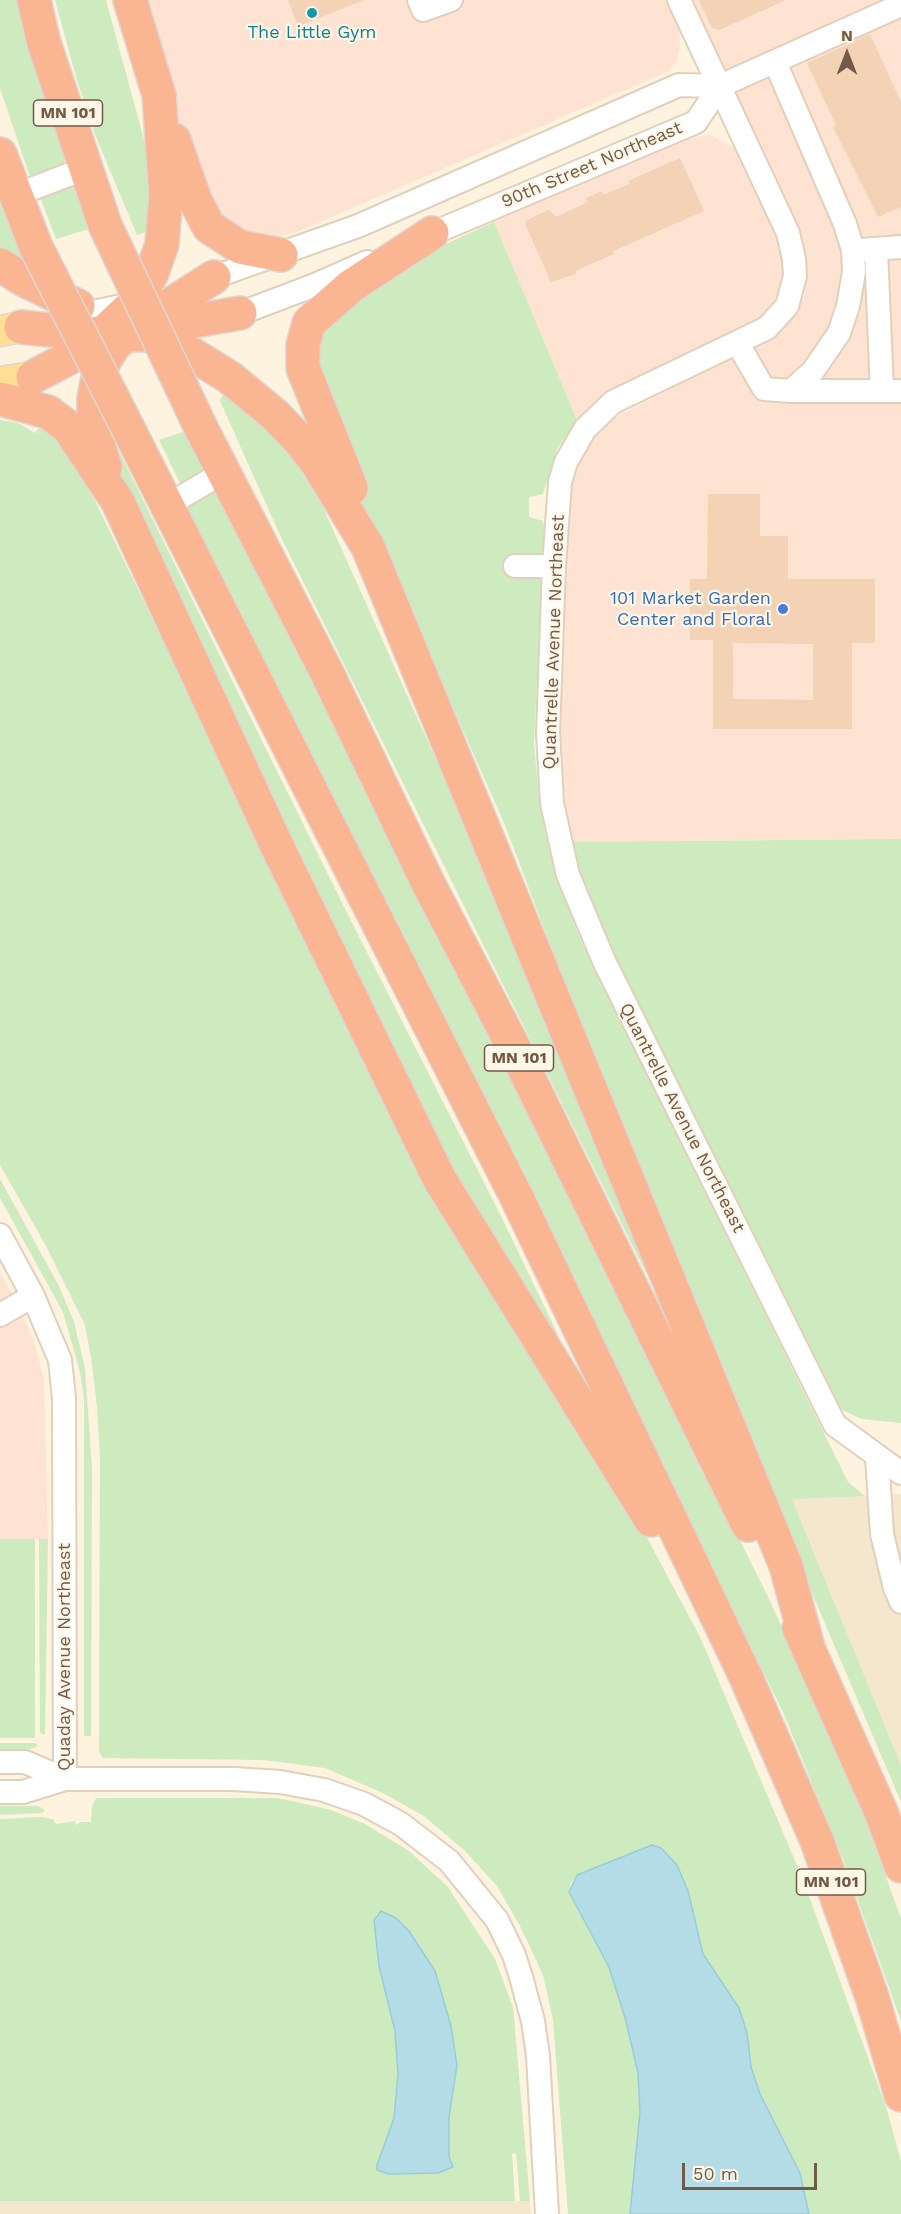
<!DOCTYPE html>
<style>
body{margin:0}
#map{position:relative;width:901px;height:2214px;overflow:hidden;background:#fdf3df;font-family:"Work Sans",sans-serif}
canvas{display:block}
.north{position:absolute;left:817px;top:24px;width:60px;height:60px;-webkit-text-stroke:4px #fff7e7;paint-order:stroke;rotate:0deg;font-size:16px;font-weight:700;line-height:24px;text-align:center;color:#745a46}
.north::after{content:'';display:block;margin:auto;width:21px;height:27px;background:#745a46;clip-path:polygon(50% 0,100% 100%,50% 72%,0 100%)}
.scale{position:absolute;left:682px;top:2163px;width:135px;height:27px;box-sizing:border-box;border:3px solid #745a46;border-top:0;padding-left:8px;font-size:18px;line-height:21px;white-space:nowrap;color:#745a46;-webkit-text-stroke:4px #fff7e7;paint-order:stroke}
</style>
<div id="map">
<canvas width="901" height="2214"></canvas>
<div class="north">N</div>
<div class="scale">50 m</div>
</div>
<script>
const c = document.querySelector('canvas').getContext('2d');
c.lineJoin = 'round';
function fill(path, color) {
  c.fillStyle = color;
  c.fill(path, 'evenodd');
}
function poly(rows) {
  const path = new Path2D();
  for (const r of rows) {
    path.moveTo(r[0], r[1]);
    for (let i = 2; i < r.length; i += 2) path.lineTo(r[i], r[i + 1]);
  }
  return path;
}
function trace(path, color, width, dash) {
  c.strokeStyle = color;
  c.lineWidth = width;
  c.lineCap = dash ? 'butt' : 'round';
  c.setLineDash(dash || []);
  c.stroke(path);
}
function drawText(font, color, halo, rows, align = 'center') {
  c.font = font + ' "Work Sans",sans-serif';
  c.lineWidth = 4.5;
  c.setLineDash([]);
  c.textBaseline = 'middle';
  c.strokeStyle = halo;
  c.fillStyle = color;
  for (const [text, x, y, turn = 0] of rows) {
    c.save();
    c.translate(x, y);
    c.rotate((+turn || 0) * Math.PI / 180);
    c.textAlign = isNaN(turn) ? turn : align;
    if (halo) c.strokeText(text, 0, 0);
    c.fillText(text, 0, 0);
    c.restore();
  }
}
fill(poly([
 [901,1494,901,1765,792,1498],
 [0,2201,530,2201,531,2214,0,2214]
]), '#f5e6ce');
fill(poly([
 [142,0,666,0,679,26,680,46,677,61,669,71,292,234,260,239,207,212],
 [688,0,901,0,901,839,571,842,558,750,568,524,571,491,580,461,593,438,612,419,775,335,791,319,803,300,808,273,804,246,791,215],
 [710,135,735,148,780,245,785,269,782,293,773,308,757,321,617,387,599,399,577,420,494,222,684,139],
 [0,1270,33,1338,44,1380,48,1539,0,1539]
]), '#fee2d2');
fill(poly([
 [0,0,16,0,37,78,65,156,63,166,34,178,29,174,0,88],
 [55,0,106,0,149,158,153,189,147,232,137,235,96,137,76,77],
 [68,186,78,189,96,227,56,239,40,197],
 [0,204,28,269,0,258],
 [494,222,577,420,557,449,543,494,529,497,529,517,543,521,544,527,534,744,539,798,546,837,562,893,582,943,848,1482,865,1496,792,1499,901,1765,901,1802,743,1431,612,1108,505,825,360,498,312,377,324,324,415,258],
 [223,394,270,433,295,462,322,505,491,883,655,1269,646,1273,280,535,220,401],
 [0,420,18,423,35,433,41,426,66,449,96,503,335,995,614,1476,700,1637,802,1877,886,2107,901,2161,901,2214,809,2214,800,2172,760,2094,751,2067,747,2033,739,2008,703,1954,694,1924,577,1875,571,1883,569,1892,609,1967,626,2021,638,2073,640,2112,630,2214,568,2214,553,2020,543,1975,520,1926,497,1886,465,1851,424,1816,383,1793,325,1768,264,1760,103,1758,99,1752,100,1457,97,1407,91,1357,85,1325,46,1246,0,1165],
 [109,431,347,913,502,1218,569,1358,497,1261,115,481],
 [186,431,203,463,203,470,201,474,180,483,159,440],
 [213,490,218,493,458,969,770,1601,853,1784,901,1919,901,2021,843,1859,783,1712,552,1240,187,511,189,503],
 [901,839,901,1423,862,1419,853,1415,842,1410,831,1395,750,1226,611,951,586,891,571,842],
 [0,1179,59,1286,74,1322,85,1368,92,1469,91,1736,84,1736,84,1399,80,1372,63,1312,0,1198],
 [0,1539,35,1539,35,1738,0,1738],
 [39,1539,48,1539,45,1735,40,1733],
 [0,1743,35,1743,38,1746,25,1751,0,1751],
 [96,1798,277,1798,301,1803,331,1810,365,1824,409,1851,448,1887,495,1959,513,2007,530,2201,520,2201,516,2153,512,2154,515,2201,0,2201,0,1819,41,1817,53,1819,56,1824,75,1821,76,1825,81,1822,91,1822,92,1806],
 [387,1913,409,1931,435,1971,451,2026,457,2065,449,2117,449,2157,452,2162,377,2165,394,2118,398,2074,395,2031,379,1966,374,1920,377,1914],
 [0,1806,38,1806,45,1810,42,1813,0,1815]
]), '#cdebbe');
const water = poly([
 [652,1845,661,1848,677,1865,688,1891,703,1954,739,2008,747,2033,751,2067,760,2094,800,2173,809,2214,630,2214,640,2112,638,2073,626,2021,609,1967,569,1892,577,1875,652,1845],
 [381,1911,396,1918,409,1931,435,1971,451,2026,457,2065,449,2117,449,2157,453,2167,438,2173,389,2174,377,2170,377,2165,394,2118,398,2074,395,2031,379,1966,374,1920,381,1911]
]);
fill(water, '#b4dce7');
trace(water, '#9acbd9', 1.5);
fill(poly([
 [288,0,362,0,362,1,298,26],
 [699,0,786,0,719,30,712,28],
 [870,34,901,102,901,207,878,217,833,127,836,125,807,63],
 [680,158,704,211,613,251,614,254,575,271,576,274,551,282,525,224,527,220,549,210,556,217,588,202,586,198,602,191,603,195,629,184,628,181],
 [708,494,760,494,760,536,788,536,788,579,875,579,875,643,852,643,852,729,713,729,713,640,690,640,690,579,707,579],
 [733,643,813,644,813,700,733,699]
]), '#f3d2b6');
const minor = poly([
 [419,0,423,10,451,0],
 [679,0,788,233,794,259,795,276,787,306,767,328,613,402,585,429,566,462,560,482,554,566,548,733,552,803,568,875,604,961,835,1425,901,1473],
 [16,195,86,168],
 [419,239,696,122,720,86],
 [876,249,882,391],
 [861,250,901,247],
 [200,282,358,226,679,85,720,86,901,5],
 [64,318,131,304],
 [228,318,315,285,367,262],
 [738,344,764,389,791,391,813,371,839,333,848,306,854,272,853,250,845,224,775,62],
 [791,391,901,391],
 [168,505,224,472],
 [515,566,554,566],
 [0,1235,33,1296,60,1360,64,1398,65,1779,234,1779,280,1782,324,1790,364,1804,401,1824,449,1861,497,1920,514,1955,521,1977,533,2021,538,2056,547,2214],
 [0,1315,33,1296],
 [877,1457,882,1534,895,1588,901,1602],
 [0,1762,25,1762,65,1779],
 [0,1792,23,1792,65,1779]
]);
const major = poly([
 [0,331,21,327],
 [0,382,33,377]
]);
const highway = poly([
 [34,0,44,43,105,225],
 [174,140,195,200,209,227,240,247,281,255],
 [0,154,36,247],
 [0,265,24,280,78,306],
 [145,322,194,321,240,313],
 [21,327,79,333,146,335,169,340,229,377,275,415,301,442,317,463,368,547,786,1566,808,1647],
 [33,377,67,359,103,333,136,302,152,273,162,244,166,194,159,95,130,0],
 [0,399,48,412,68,427,118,502,276,844,440,1180,651,1520],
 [201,428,326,671,428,883,514,1048,748,1525],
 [137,446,517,1198,745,1675,817,1841,872,1997,901,2095],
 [105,467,94,431,94,398,99,373,106,358,115,344,143,322,214,277],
 [351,488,303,368,303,345,309,323,351,286,432,233],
 [799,1628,882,1814,901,1866]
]);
trace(minor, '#e1d0bb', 26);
trace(major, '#ded7d3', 33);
trace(highway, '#ded7d3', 36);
trace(minor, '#fff', 22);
trace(major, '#ffde95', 30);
trace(highway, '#fab593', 33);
const highwayBridge = poly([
 [105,225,201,428],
 [36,247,137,446]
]);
trace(highwayBridge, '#ded7d3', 36, []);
trace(highwayBridge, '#fab593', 33);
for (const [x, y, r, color] of [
 [312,13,6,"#0f9aa8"],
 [783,609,6,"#3f7fe0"]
]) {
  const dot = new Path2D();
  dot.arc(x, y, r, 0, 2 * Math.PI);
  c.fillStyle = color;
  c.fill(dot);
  trace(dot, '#fff7e7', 2);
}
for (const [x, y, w] of [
 [68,113,69],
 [519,1058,69],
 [831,1882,69]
]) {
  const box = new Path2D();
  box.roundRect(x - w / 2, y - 13, w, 26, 4.5);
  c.fillStyle = '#fff7e7';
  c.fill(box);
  trace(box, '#745a46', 1.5);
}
drawText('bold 16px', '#745a46', null, [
 ["MN 101",68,113],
 ["MN 101",519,1058],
 ["MN 101",831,1882]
]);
drawText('18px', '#0d838f', '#fff7e7', [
 ["The Little Gym",312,33]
]);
drawText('18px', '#745a46', '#fff7e7', [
 ["90th Street Northeast",592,165,-23],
 ["Quantrelle Avenue Northeast",554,642,-88],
 ["Quantrelle Avenue Northeast",682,1118,63],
 ["Quaday Avenue Northeast",65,1657,-90]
]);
drawText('18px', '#366cbe', '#fff7e7', [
 ["101 Market Garden",771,599],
 ["Center and Floral",771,620]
], 'right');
</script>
